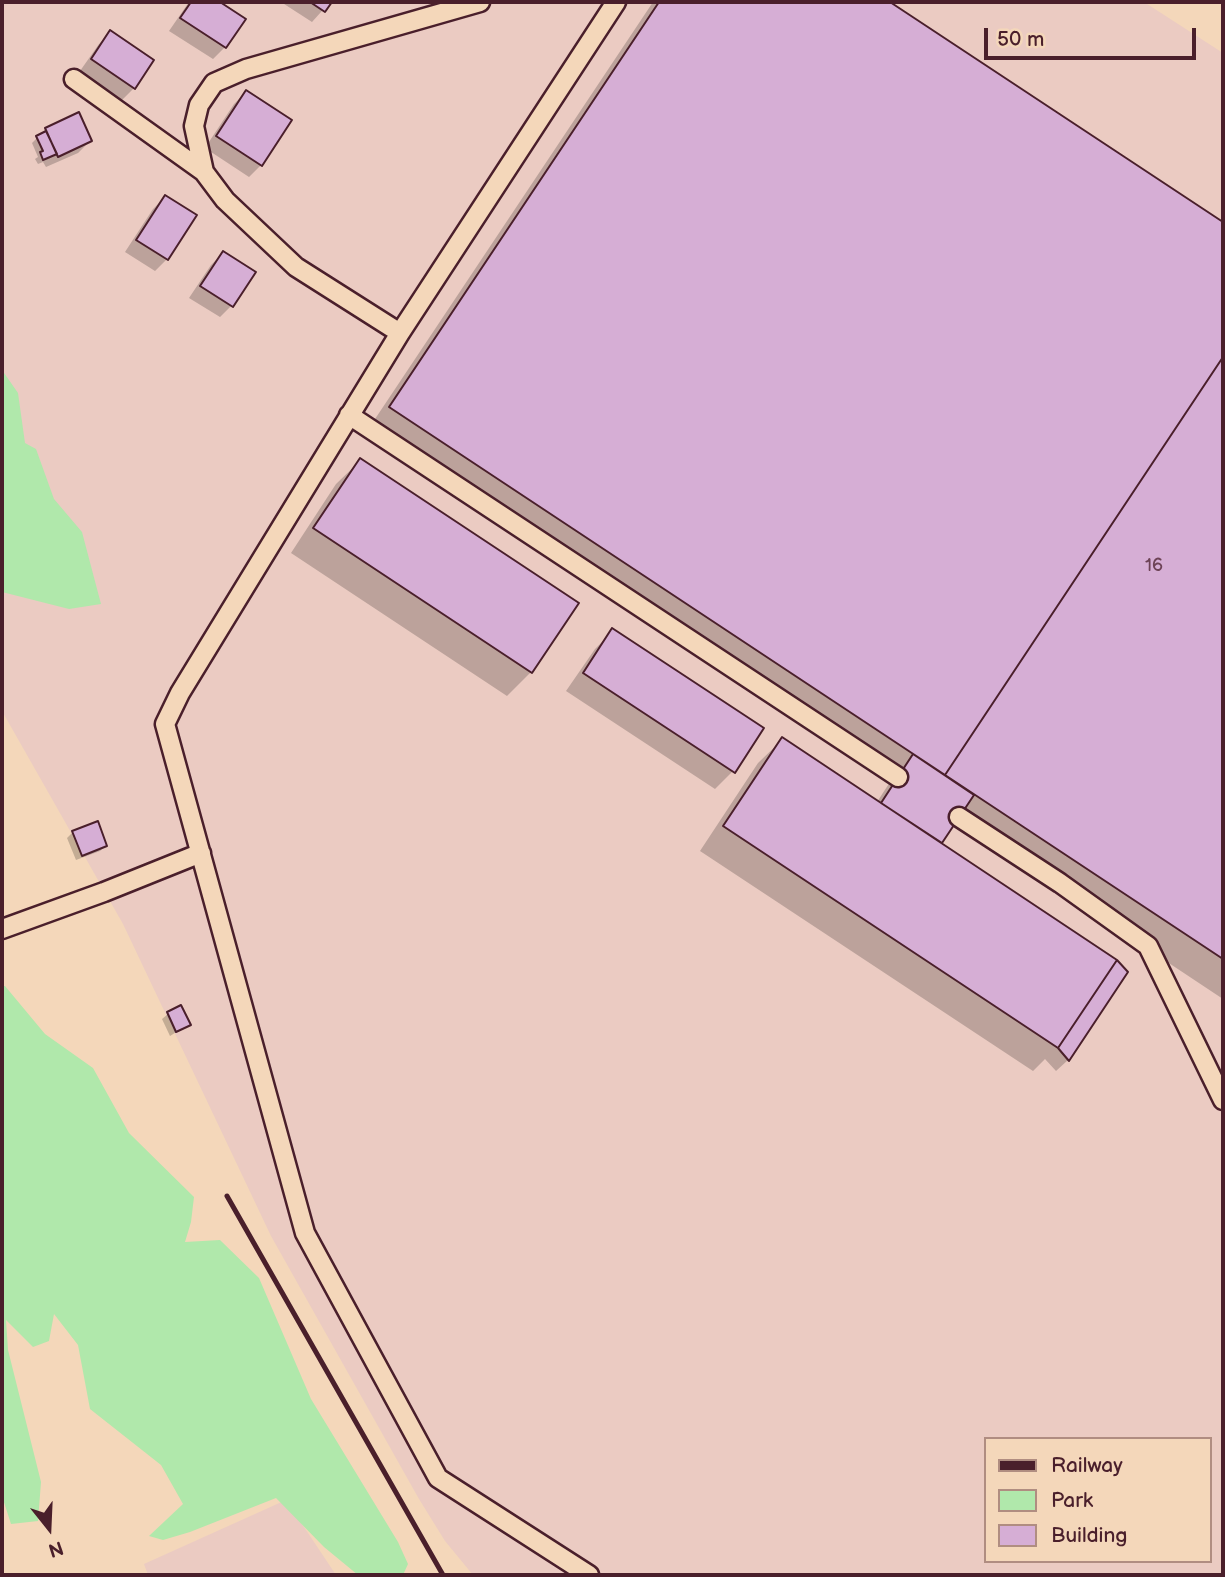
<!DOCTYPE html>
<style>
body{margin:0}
#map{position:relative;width:1225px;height:1577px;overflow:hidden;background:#f4d7ba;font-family:"Balsamiq Sans",sans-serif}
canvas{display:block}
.frame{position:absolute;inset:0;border:4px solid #4a1f2b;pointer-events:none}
.legend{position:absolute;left:984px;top:1437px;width:228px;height:126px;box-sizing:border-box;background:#f4d7ba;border:2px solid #b08d81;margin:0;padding:9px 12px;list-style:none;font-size:21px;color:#4a1f2b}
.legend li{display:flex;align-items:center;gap:14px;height:35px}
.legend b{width:35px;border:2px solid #b08d81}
.north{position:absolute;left:14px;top:1493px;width:70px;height:70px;-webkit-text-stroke:5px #f4d7ba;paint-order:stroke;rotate:162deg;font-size:19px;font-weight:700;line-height:28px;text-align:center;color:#4a1f2b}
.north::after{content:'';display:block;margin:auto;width:24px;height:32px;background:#4a1f2b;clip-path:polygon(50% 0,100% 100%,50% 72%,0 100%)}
.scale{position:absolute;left:984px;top:28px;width:212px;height:32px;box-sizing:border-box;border:4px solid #4a1f2b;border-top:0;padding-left:9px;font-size:21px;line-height:24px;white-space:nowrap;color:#4a1f2b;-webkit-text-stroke:5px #f4d7ba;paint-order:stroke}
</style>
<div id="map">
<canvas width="1225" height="1577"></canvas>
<div class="frame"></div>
<ul class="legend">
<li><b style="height:9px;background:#4a1f2b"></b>Railway</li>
<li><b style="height:19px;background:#b0e8ab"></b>Park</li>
<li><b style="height:19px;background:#d6aed5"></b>Building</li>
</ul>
<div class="north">N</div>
<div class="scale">50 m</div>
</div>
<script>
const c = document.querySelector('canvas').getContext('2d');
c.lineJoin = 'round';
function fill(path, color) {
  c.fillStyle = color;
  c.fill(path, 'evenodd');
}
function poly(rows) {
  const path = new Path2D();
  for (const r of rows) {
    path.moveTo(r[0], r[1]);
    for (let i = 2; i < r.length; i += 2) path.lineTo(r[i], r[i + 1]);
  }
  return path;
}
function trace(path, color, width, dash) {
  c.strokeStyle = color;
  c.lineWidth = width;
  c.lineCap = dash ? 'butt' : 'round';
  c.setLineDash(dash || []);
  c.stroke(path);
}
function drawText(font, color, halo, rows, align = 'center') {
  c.font = font + ' "Balsamiq Sans",sans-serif';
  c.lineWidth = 5;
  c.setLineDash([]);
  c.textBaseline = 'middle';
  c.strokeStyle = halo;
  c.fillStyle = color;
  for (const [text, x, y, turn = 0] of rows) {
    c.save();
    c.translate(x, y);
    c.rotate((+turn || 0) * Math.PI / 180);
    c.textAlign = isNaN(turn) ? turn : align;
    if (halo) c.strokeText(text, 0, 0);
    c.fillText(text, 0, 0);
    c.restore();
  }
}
fill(poly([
 [2,2,1144,2,1223,53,1223,1575,473,1575,445,1541,419,1499,271,1236,123,924,2,711],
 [985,1439,1209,1439,1209,1561,985,1561],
 [286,1500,336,1575,148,1575,144,1564]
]), '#ebcbc2');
fill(poly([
 [2,370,18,393,25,443,36,449,54,499,82,532,101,604,69,609,2,592],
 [2,986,5,986,45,1034,93,1068,129,1133,194,1197,191,1222,185,1242,220,1240,259,1278,311,1399,398,1542,408,1564,403,1575,358,1575,324,1547,276,1498,190,1532,163,1540,149,1536,183,1504,161,1465,90,1409,78,1345,54,1314,49,1341,33,1347,6,1320,8,1350,41,1482,38,1521,11,1524,2,1496]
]), '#b0e8ab');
fill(poly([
 [189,2,216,2,243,20,225,47,213,59,169,31],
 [281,2,330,2,312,22],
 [653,2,887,2,1223,224,1223,999,955,821,939,844,1126,972,1068,1060,1056,1071,1045,1059,1033,1071,700,851,758,763,782,740,877,802,892,779,367,431],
 [111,32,134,88,122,100,80,71,99,44],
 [246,92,261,165,249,177,205,148,234,104],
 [46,129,90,141,78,153,46,167,43,162,38,164,35,159,38,157,32,143],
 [165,197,195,216,167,259,155,271,125,252,153,209],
 [223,253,232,305,220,317,189,298,211,265],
 [360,461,576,604,531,672,507,696,291,553,336,484],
 [613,631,733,771,715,789,566,691,595,649],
 [73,832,105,846,100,851,76,860,67,838],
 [181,1008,189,1024,170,1036,162,1019,168,1014]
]), '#0003');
const building = poly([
 [191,2,220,2,246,19,226,48,180,18,191,2],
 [310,2,332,2,325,12,310,2],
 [659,2,890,2,1223,222,1223,357,945,775,389,407,659,2],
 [110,30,154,60,135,89,91,59,110,30],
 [246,90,292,120,262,166,216,136,246,90],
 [79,112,92,141,58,157,45,128,79,112],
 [46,131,57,154,43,160,40,152,43,151,36,136,46,131],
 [165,195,197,215,168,260,136,240,165,195],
 [223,251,256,272,233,307,200,286,223,251],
 [1223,357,1223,959,945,775,1223,357],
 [360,458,579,603,532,673,313,528,360,458],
 [612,628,764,728,735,773,583,673,612,628],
 [782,737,1117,960,1058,1048,723,826,782,737],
 [913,754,974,795,942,843,881,803,913,754],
 [98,821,107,846,82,856,72,831,98,821],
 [1117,960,1128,972,1069,1061,1058,1048,1117,960],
 [181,1005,191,1025,176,1032,167,1012,181,1005]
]);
fill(building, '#d6aed5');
trace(building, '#4a1f2b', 2);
const service = poly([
 [74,79,204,172],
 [400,333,296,267,225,200,204,172,194,126,199,105,214,83,246,69,480,2],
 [349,415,898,777],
 [959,817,1060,883,1148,946,1223,1100],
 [2,929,104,892,201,853],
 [589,1575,438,1478,305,1233,165,724,180,693,400,333,616,2]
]);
trace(service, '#4a1f2b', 23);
trace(service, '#f4d7ba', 18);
trace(poly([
 [227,1196,443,1575]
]), '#4a1f2b', 5);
drawText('18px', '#6d4356', null, [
 ["16",1154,566]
]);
</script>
